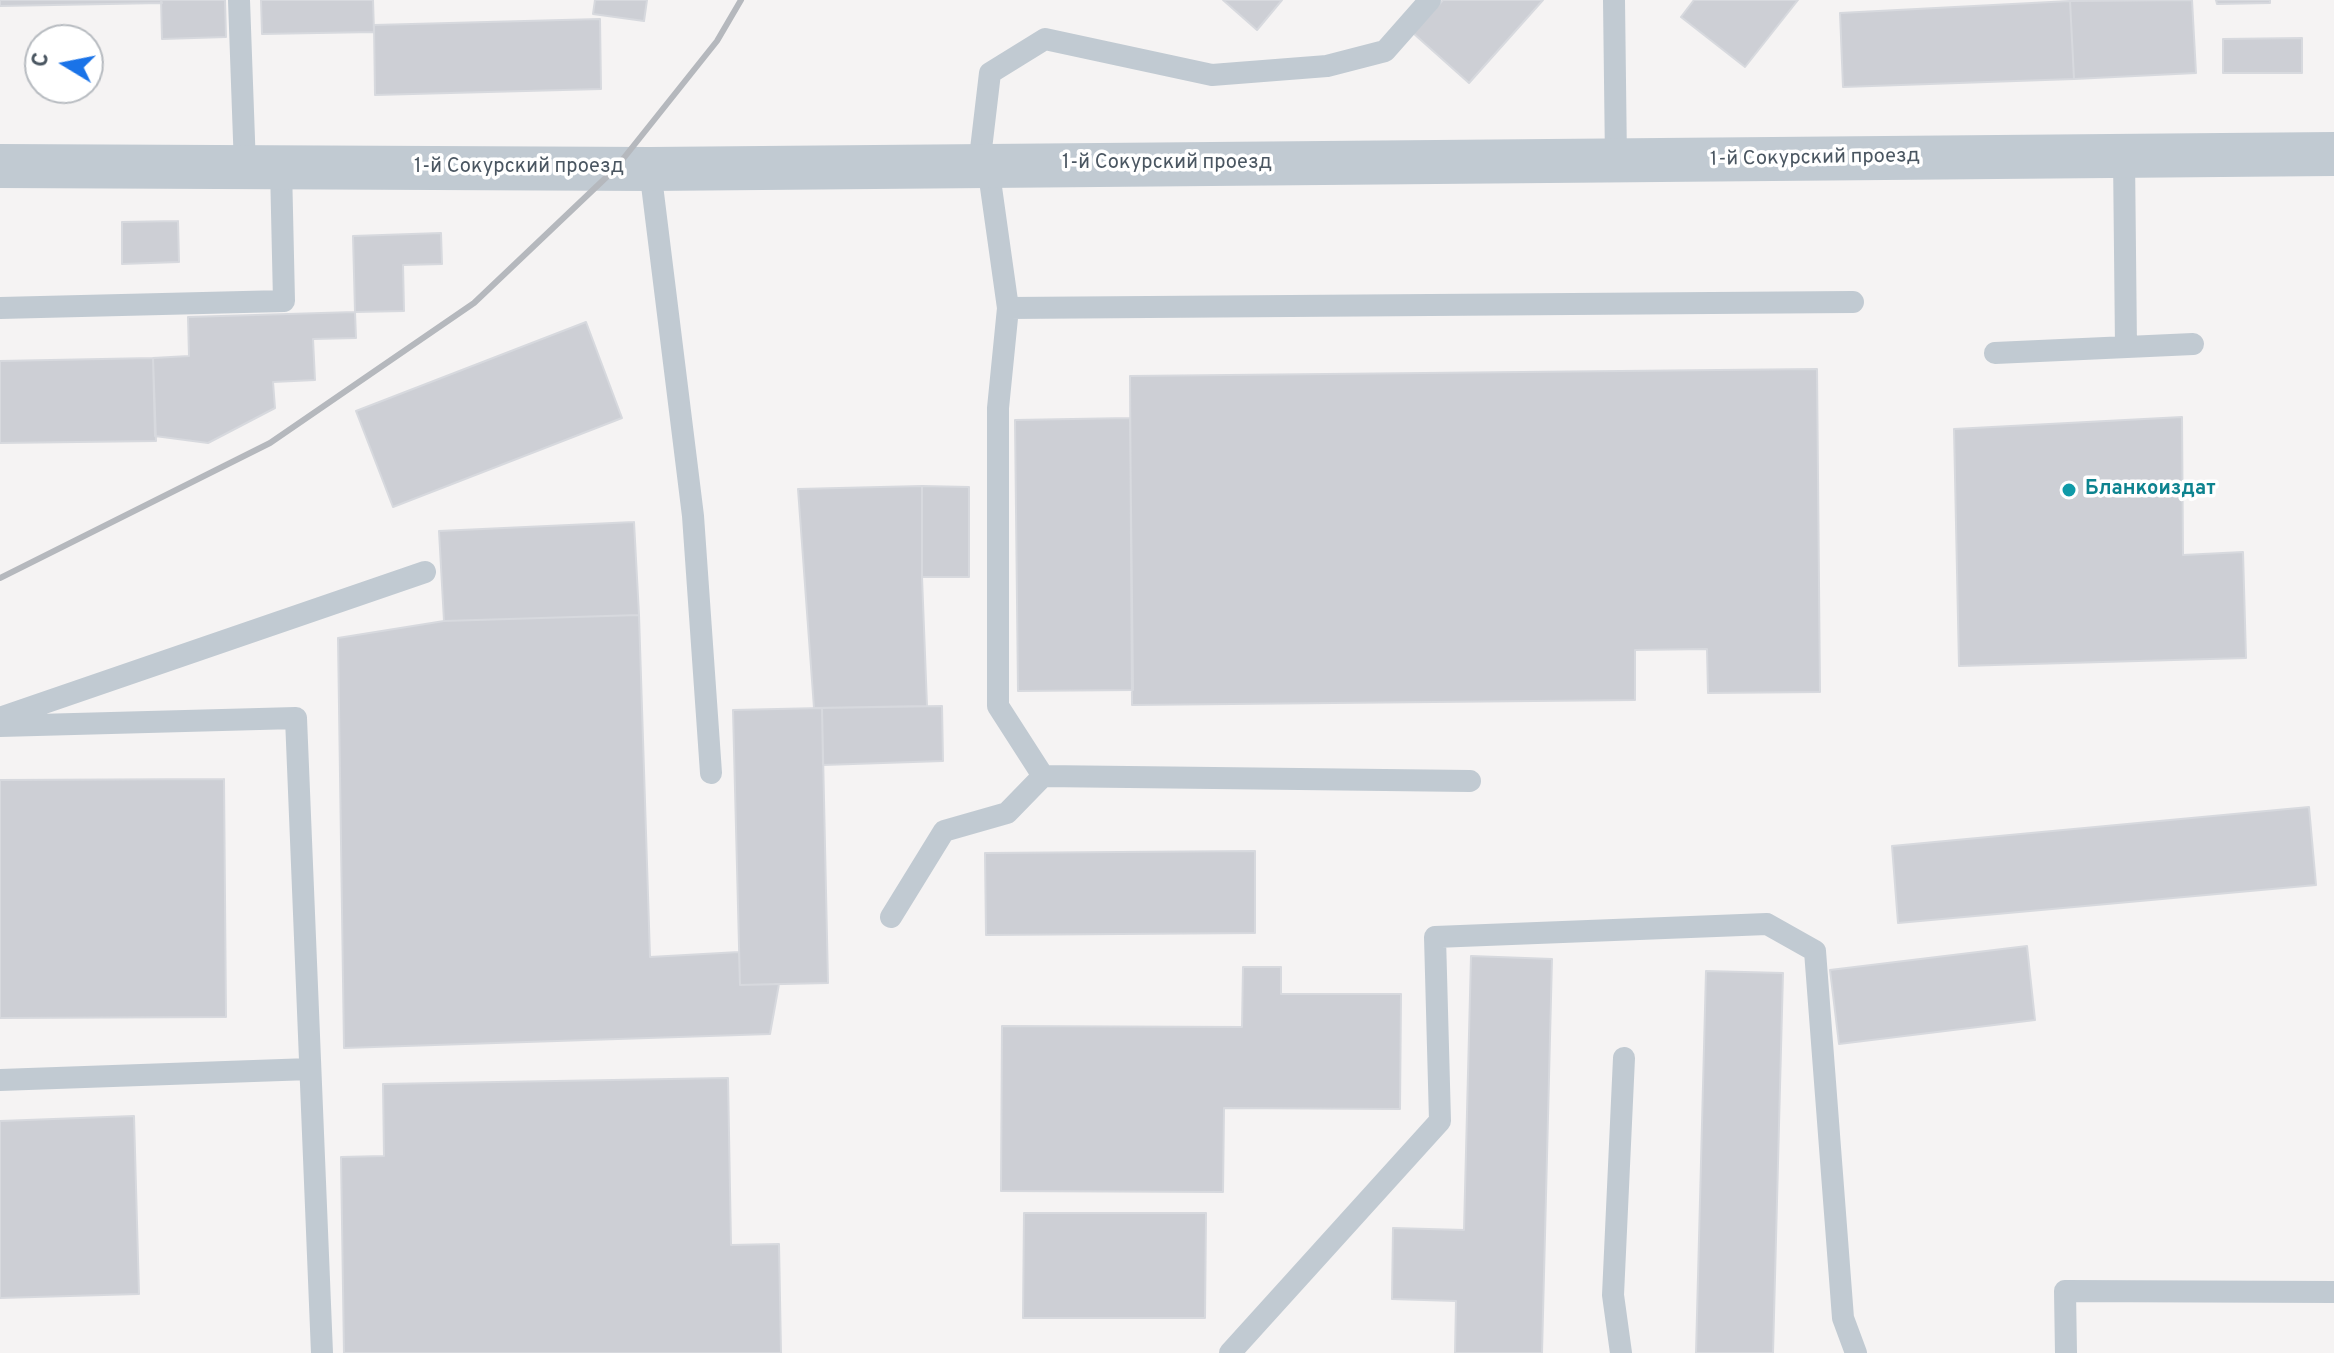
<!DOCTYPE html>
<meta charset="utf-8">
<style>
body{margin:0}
#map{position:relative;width:2334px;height:1353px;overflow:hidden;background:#f5f3f3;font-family:Overpass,sans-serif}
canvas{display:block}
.north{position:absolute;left:24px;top:24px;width:80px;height:80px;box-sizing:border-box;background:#fff;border:2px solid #b7bbc0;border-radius:50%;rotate:280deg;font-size:22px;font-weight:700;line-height:32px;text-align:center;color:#4a5661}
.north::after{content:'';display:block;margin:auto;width:28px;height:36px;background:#1a73e8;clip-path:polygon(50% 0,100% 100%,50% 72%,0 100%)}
</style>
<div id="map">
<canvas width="2334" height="1353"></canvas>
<div class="north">С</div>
</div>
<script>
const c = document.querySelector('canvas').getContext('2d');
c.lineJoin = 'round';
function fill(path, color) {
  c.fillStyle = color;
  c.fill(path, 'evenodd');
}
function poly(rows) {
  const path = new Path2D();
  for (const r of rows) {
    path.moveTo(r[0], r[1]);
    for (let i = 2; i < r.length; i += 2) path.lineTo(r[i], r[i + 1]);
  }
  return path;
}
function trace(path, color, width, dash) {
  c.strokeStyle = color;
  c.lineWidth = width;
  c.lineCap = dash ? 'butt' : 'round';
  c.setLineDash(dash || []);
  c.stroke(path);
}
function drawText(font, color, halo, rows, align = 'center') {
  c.font = font + ' Overpass,sans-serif';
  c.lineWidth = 7;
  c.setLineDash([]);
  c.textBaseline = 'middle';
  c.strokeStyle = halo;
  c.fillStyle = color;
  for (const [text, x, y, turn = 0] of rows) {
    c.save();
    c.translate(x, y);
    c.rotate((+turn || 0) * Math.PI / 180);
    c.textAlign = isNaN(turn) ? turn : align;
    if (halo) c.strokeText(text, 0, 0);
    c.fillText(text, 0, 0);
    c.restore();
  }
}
const building = poly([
 [0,0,161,0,162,3,0,6,0,0],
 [161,0,225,0,226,37,162,39,161,0],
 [261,0,373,0,374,32,262,34,261,0],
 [595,0,647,0,644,21,593,14,595,0],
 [1223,0,1282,0,1257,30,1223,0],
 [1443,0,1543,0,1469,83,1413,33,1443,0],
 [1694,0,1798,0,1745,67,1681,17,1694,0],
 [2192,0,2196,73,2074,79,2070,1,2192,0],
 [2216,0,2270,0,2270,3,2217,4,2216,0],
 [2070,1,2074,79,1843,87,1840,13,2070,1],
 [600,19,601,89,375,95,374,25,600,19],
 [2302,38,2302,73,2223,73,2223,39,2302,38],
 [178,221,179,262,122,264,122,222,178,221],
 [441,233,442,264,403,265,404,311,355,312,353,236,441,233],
 [355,312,356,338,313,339,315,380,273,382,275,408,208,443,155,436,153,358,189,356,188,317,355,312],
 [586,322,622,418,393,507,356,411,586,322],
 [153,358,156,441,0,443,0,361,153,358],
 [1817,369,1820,692,1708,693,1707,649,1635,650,1635,700,1132,705,1130,376,1817,369],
 [2182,417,2183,555,2243,552,2246,658,1959,666,1954,429,2182,417],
 [1130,418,1133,690,1018,691,1015,420,1130,418],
 [922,486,969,487,969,577,922,577,922,486],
 [922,486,922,577,927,706,814,708,798,489,922,486],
 [634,522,639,615,444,621,439,531,634,522],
 [639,615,650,957,739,952,740,985,779,984,770,1034,344,1048,338,638,444,621,639,615],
 [942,706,943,761,823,765,822,708,942,706],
 [822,708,828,983,740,985,733,710,822,708],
 [224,779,226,1017,0,1018,0,780,224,779],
 [2309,807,2316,885,1898,923,1892,846,2309,807],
 [1255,851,1255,933,986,935,985,853,1255,851],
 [2027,946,2035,1020,1839,1044,1830,970,2027,946],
 [1471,956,1552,959,1542,1353,1455,1353,1456,1301,1392,1299,1393,1228,1464,1230,1471,956],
 [1243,967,1281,967,1281,994,1401,994,1400,1109,1224,1108,1223,1192,1001,1191,1002,1026,1242,1027,1243,967],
 [1706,971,1783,973,1773,1353,1696,1353,1706,971],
 [728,1078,731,1245,779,1244,781,1353,344,1353,341,1157,384,1156,383,1084,728,1078],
 [134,1116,139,1294,0,1298,0,1121,134,1116],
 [1024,1213,1206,1213,1205,1318,1023,1318,1024,1213]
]);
fill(building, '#cdcfd5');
trace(building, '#d7d9de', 2);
trace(poly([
 [239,0,245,167],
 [1614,0,1616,161],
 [2124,156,2126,347],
 [979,166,990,73,1045,39,1212,75,1327,66,1385,51,1430,0],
 [988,166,1008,308,1853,302],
 [650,169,693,516,711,773],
 [0,308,284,301,281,167],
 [1008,308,998,408,998,706,1043,776,1470,781],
 [1995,353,2193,344],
 [0,718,425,572],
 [0,726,296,718,322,1353],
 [891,917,944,831,1007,813,1043,776],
 [0,1080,310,1069],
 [1230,1353,1440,1121,1435,937,1767,924,1815,951,1843,1318,1856,1353],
 [1621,1353,1613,1295,1624,1058],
 [2066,1353,2065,1291,2334,1292]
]), '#c1cad2', 22);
trace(poly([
 [0,166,650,169,2334,154]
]), '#c1cad2', 44);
trace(poly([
 [0,578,270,443,474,303,615,169,717,41,741,0]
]), '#b5b8bd', 6);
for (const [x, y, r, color] of [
 [2069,490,8,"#0f9aa8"]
]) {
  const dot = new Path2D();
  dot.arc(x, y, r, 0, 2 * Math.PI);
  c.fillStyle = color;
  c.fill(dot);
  trace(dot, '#fff', 3);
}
drawText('20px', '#4a5661', '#fff', [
 ["1-й Сокурский проезд",1815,159,-1],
 ["1-й Сокурский проезд",1167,164],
 ["1-й Сокурский проезд",519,168]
]);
drawText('bold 20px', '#0d838f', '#fff', [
 ["Бланкоиздат",2085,490]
], 'left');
</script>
